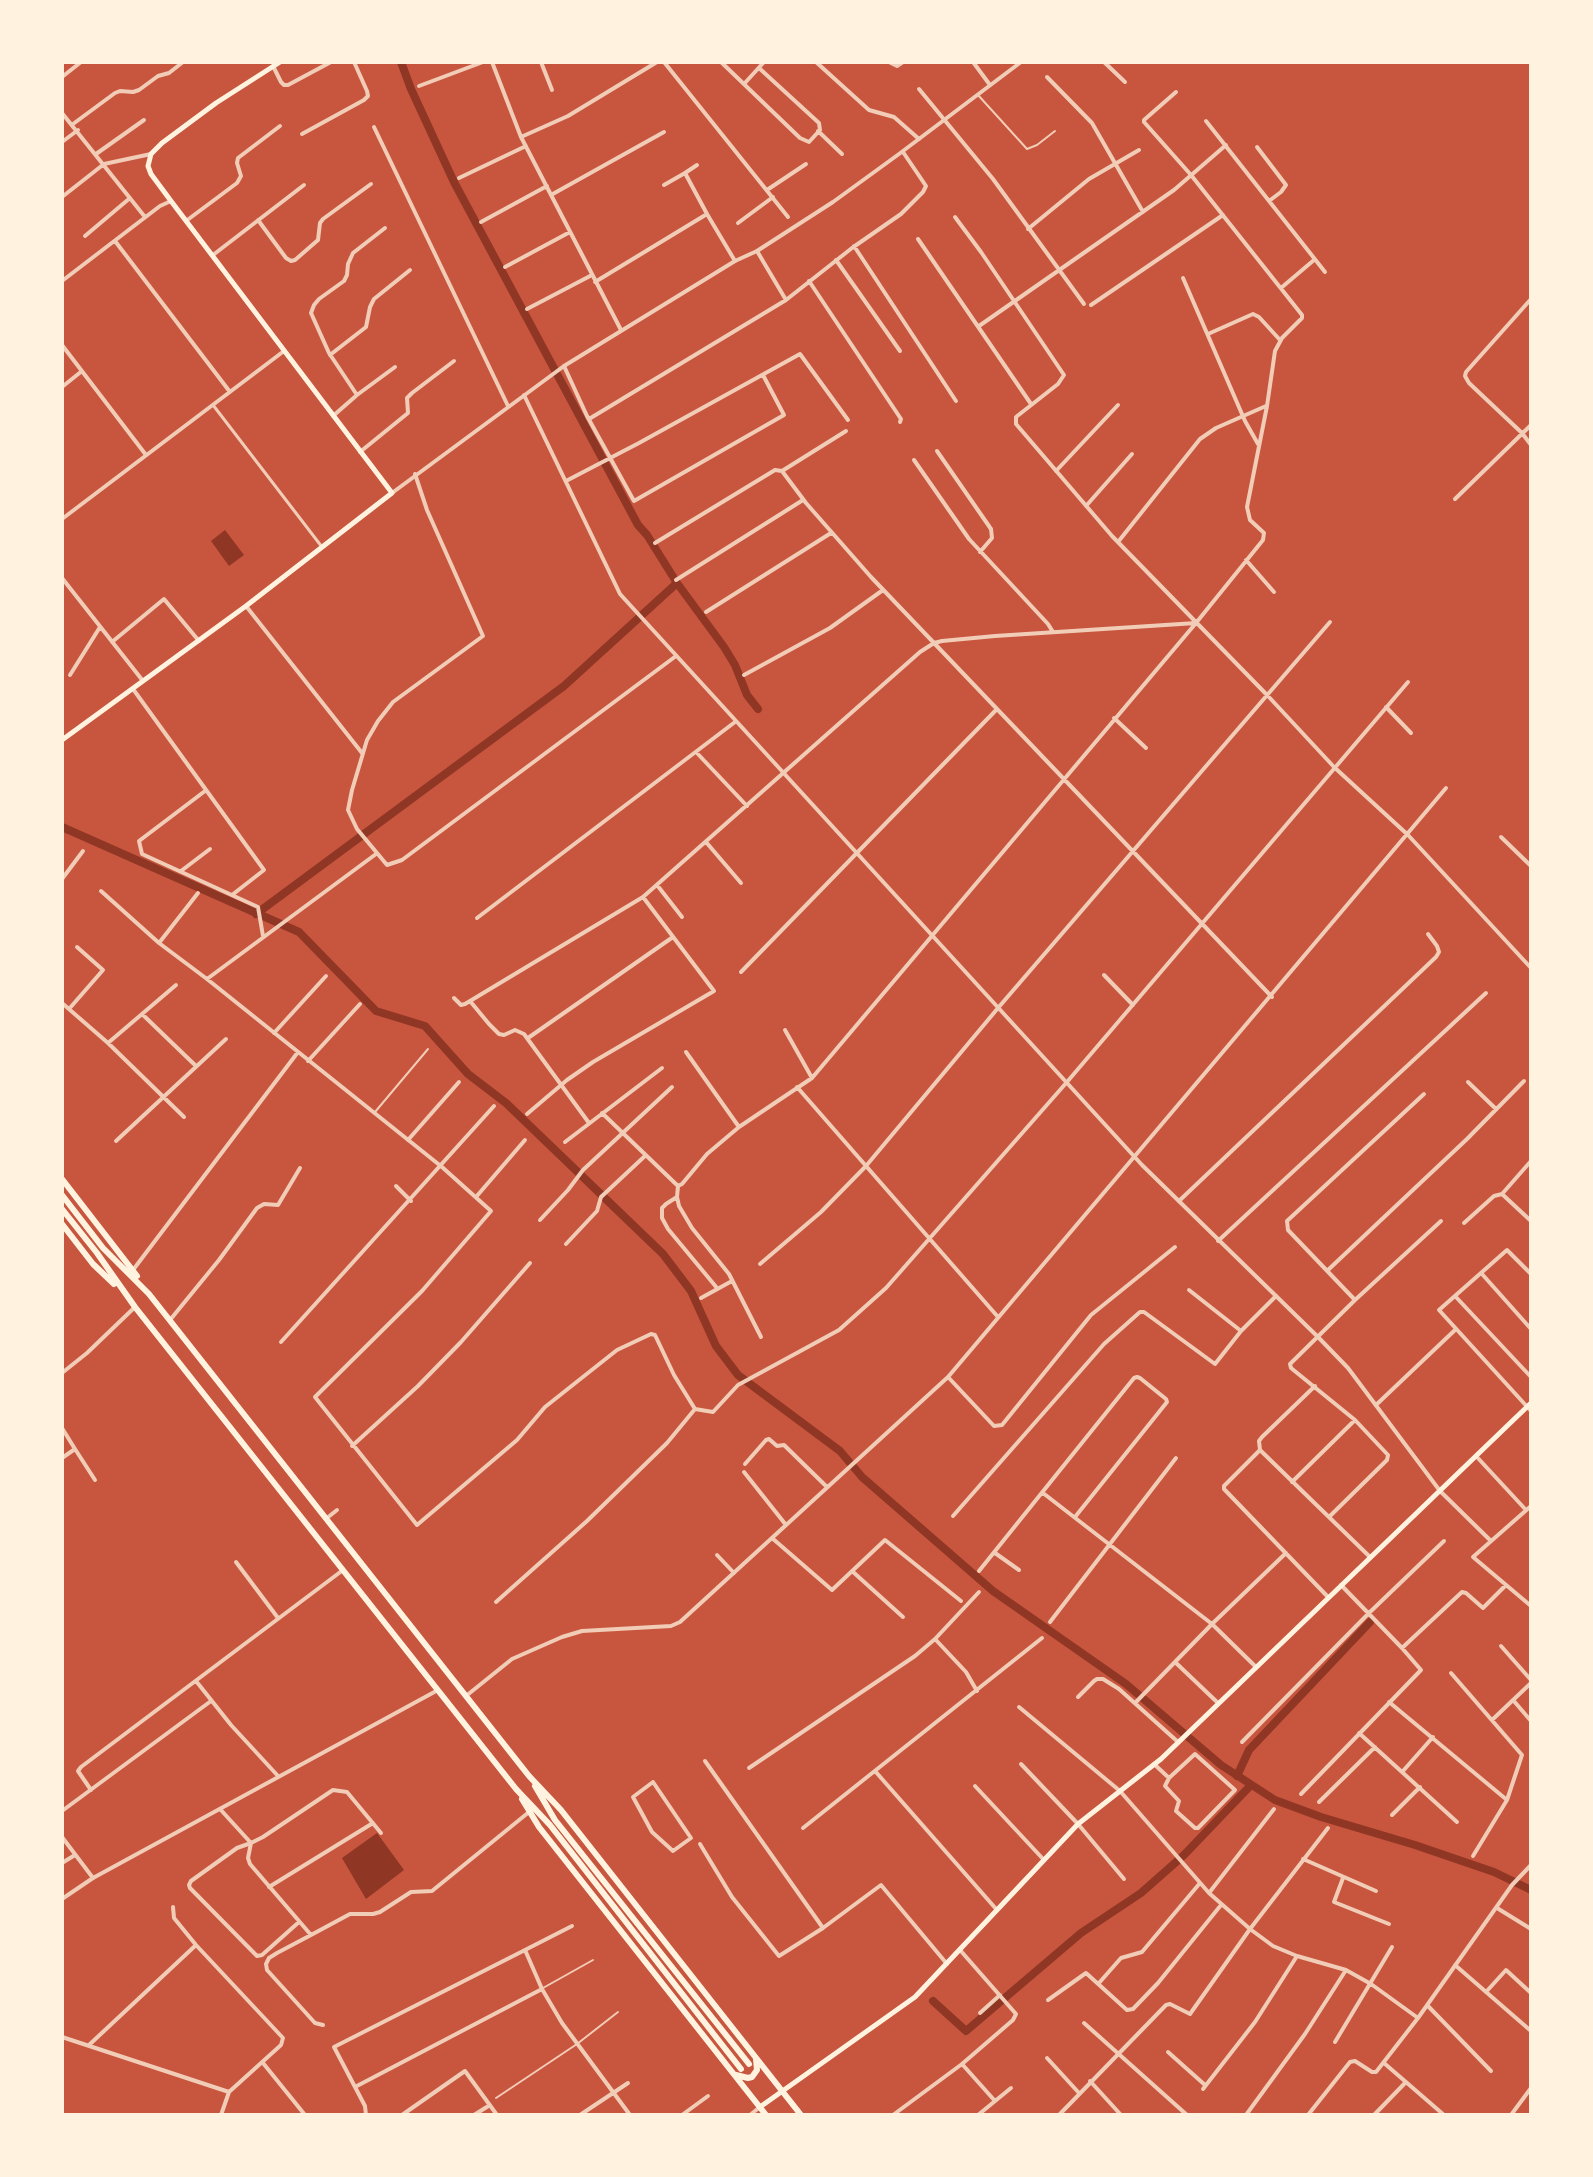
<!DOCTYPE html>
<style>
body{margin:0}
#map{position:relative;width:1593px;height:2177px;overflow:hidden;background:#c8553d;font-family:"DejaVu Sans",sans-serif}
canvas{display:block}
.frame{position:absolute;inset:0;border:64px solid #fff3e0;pointer-events:none}
</style>
<div id="map">
<canvas width="1593" height="2177"></canvas>
<div class="frame"></div>
</div>
<script>
const c = document.querySelector('canvas').getContext('2d');
c.lineJoin = 'round';
function fill(path, color) {
  c.fillStyle = color;
  c.fill(path, 'evenodd');
}
function poly(rows) {
  const path = new Path2D();
  for (const r of rows) {
    path.moveTo(r[0], r[1]);
    for (let i = 2; i < r.length; i += 2) path.lineTo(r[i], r[i + 1]);
  }
  return path;
}
function trace(path, color, width, dash) {
  c.strokeStyle = color;
  c.lineWidth = width;
  c.lineCap = dash ? 'butt' : 'round';
  c.setLineDash(dash || []);
  c.stroke(path);
}
fill(poly([
 [225,530,244,555,229,566,211,541],
 [377,1833,404,1870,366,1899,342,1858]
]), '#8f3625');
trace(poly([
 [677,583,724,647,735,665,747,695,758,709],
 [62,827,299,932,376,1011,425,1026,468,1074,506,1103,663,1254,691,1291,716,1346,738,1375,840,1451,862,1477,993,1591,1126,1684,1221,1765,1275,1800,1321,1817,1415,1845,1494,1872,1531,1890],
 [256,914,564,686,677,583,647,535,638,525,454,182,411,89,401,62],
 [1237,1776,1249,1750,1370,1622],
 [933,2001,966,2031,1081,1933,1141,1893,1184,1855,1251,1785]
]), '#8f3625', 8);
trace(poly([
 [978,95,1027,149,1037,145,1055,131],
 [375,1112,428,1049],
 [543,1988,593,1960],
 [496,2098,577,2044,618,2012]
]), '#f1ccb7', 2);
trace(poly([
 [213,405,322,547]
]), '#f1ccb7', 3);
trace(poly([
 [492,62,521,137,621,330],
 [541,62,552,90],
 [664,62,788,217],
 [721,62,800,138,809,142,820,130,819,123,759,68],
 [816,62,869,110,894,117,919,139],
 [889,62,897,66,903,62],
 [973,62,990,85],
 [1104,62,1125,82],
 [273,66,281,82,284,85,288,85,331,62],
 [62,77,81,62],
 [1047,77,1092,123,1143,212],
 [744,84,764,62],
 [419,86,483,62],
 [919,89,993,179,1084,304],
 [62,113,145,217],
 [1206,121,1325,272],
 [73,124,115,93,120,91,133,92,139,90,158,76,169,73,183,62],
 [374,127,508,406],
 [818,131,842,154],
 [302,134,364,100,368,96,367,91,354,62],
 [521,137,568,116,657,62],
 [62,142,78,130],
 [1257,147,1286,185,1281,192,1269,201],
 [96,154,144,120],
 [697,165,685,173,707,214],
 [459,178,526,146],
 [664,185,685,173],
 [767,190,806,164],
 [551,195,664,132],
 [62,197,104,164,151,154],
 [955,217,981,252,1064,375,1058,384,1016,417,1016,424,1112,536,1268,696,1334,767,1408,835,1531,968],
 [258,220,286,258,291,261,295,260,318,240,320,223,323,219,371,184],
 [186,221,237,183,241,176,237,163,238,158,280,126],
 [481,222,547,186],
 [738,223,773,197],
 [1028,229,1089,179,1139,150],
 [85,236,130,198],
 [918,239,1031,404],
 [115,241,230,392],
 [854,246,956,401],
 [757,251,786,300],
 [213,255,304,185],
 [836,260,900,351],
 [505,267,570,232],
 [1183,278,1245,421,1258,444],
 [62,281,160,206,171,201],
 [809,281,901,419,900,422],
 [595,282,707,214,735,261],
 [1281,288,1314,260],
 [1531,299,1466,372,1465,376,1469,383,1522,433,1531,445],
 [1091,305,1223,215],
 [527,309,592,275],
 [979,326,1174,190,1226,145],
 [1208,334,1253,314,1259,317,1280,340],
 [62,345,146,455],
 [330,355,366,327,370,307,374,299,410,270],
 [564,366,587,416,634,501,784,415,763,375],
 [62,387,82,371],
 [357,395,329,353,311,313,314,305,319,299,344,281,347,275,348,264,353,253,385,228],
 [333,416,357,395,395,367],
 [589,419,786,300,852,248,901,214,923,192,926,186,903,152],
 [937,451,991,529,992,538,980,552],
 [360,452,408,413,407,398,412,393,454,361],
 [914,460,969,539,1048,624,1053,632],
 [782,471,806,503,871,577,1272,997],
 [1056,471,1118,405],
 [415,474,427,510,483,636,393,702,378,721,367,740,352,790,348,810,357,829,387,865,402,860,676,656],
 [566,481,639,443,800,354,848,420],
 [1455,499,1531,425],
 [1086,506,1132,454],
 [62,519,284,351],
 [1118,542,1200,439,1216,428,1266,406],
 [655,543,775,470,782,471,846,431],
 [1246,560,1274,592],
 [62,578,143,681],
 [676,580,803,500],
 [246,606,362,753],
 [706,612,831,533],
 [112,642,164,599,199,641],
 [70,675,100,627],
 [744,675,830,628,883,590],
 [133,689,264,870,232,895],
 [1386,707,1411,733],
 [1114,718,1146,748],
 [696,752,747,806],
 [205,791,139,841,142,854,258,907,263,936],
 [1501,837,1531,866],
 [706,842,741,883],
 [181,871,210,849],
 [62,879,83,851],
 [657,885,682,917],
 [101,891,159,943,207,979,442,1167,491,1211,422,1291,315,1397,417,1525,517,1440,545,1407,617,1350,651,1334,655,1335,674,1375,695,1409,713,1412,738,1385,839,1330,886,1288,1067,1082,1408,682],
 [477,918,735,722],
 [159,943,198,893],
 [741,972,997,709],
 [1104,975,1133,1005],
 [207,979,376,854],
 [454,998,461,1005,465,1004,643,897,920,652,934,643,942,641,995,636,1196,623],
 [470,1001,489,1024,499,1034,504,1035,515,1030,524,1034,589,1123],
 [62,1003,108,1043,184,1117],
 [69,1009,103,970,77,947],
 [142,1014,196,1066],
 [785,1030,812,1078],
 [274,1033,326,976],
 [528,1038,673,937],
 [108,1043,176,985],
 [686,1052,739,1127],
 [308,1061,360,1004],
 [1468,1082,1496,1109],
 [797,1087,998,1317],
 [602,1113,678,1186],
 [527,1114,567,1080,593,1062,714,991,643,897],
 [408,1140,459,1082],
 [116,1141,226,1039],
 [565,1142,662,1068],
 [396,1186,411,1201],
 [678,1186,682,1184,707,1154,739,1127,812,1078,1196,623,1263,540,1264,533,1250,520,1247,507,1267,406,1275,351,1282,338,1302,318,1302,315,1191,175,1144,122,1144,120,1176,92],
 [678,1186,677,1197,679,1206,692,1228,729,1274,761,1337],
 [1502,1194,1531,1221],
 [476,1197,525,1140],
 [677,1197,666,1204,662,1208,662,1218,668,1229,717,1288],
 [1179,1201,1436,957,1439,952,1437,946,1428,934],
 [540,1220,568,1190,583,1170,672,1087],
 [1464,1223,1494,1196,1502,1194,1531,1161],
 [1218,1241,1486,993],
 [566,1244,597,1211,601,1197,646,1155],
 [760,1264,821,1212,866,1166,998,1008,1330,622],
 [133,1270,298,1052],
 [1328,1270,1467,1139,1524,1081],
 [1482,1274,1531,1329],
 [1531,1274,1507,1250,1439,1310,1531,1411],
 [1189,1290,1241,1331],
 [1455,1296,1531,1377],
 [701,1298,732,1281],
 [1355,1300,1288,1230,1287,1221,1424,1094],
 [170,1320,219,1260,257,1208,264,1204,278,1205,300,1168],
 [281,1342,494,1106],
 [62,1373,87,1353,135,1307],
 [948,1377,994,1426,1002,1425,1091,1315,1175,1247],
 [1315,1386,1262,1437,1259,1441,1260,1450,1224,1486,1224,1489,1328,1597],
 [1376,1405,1455,1330],
 [62,1428,75,1449,62,1458],
 [352,1446,418,1386,461,1342,530,1263],
 [75,1449,95,1480],
 [1260,1450,1370,1557],
 [1476,1456,1526,1510],
 [745,1464,766,1440,769,1439,777,1446,784,1445,827,1487],
 [744,1472,786,1525],
 [1292,1482,1355,1420],
 [1440,1491,1491,1541],
 [1043,1493,1212,1624,1256,1667],
 [1531,1506,1473,1557,1531,1606],
 [953,1516,1104,1344,1140,1312,1144,1312,1215,1364,1241,1331,1276,1296],
 [1329,1517,1387,1460,1388,1455,1355,1420,1291,1368,1290,1364,1355,1300,1441,1221],
 [327,1518,337,1510],
 [772,1538,832,1590,885,1540,961,1601],
 [995,1553,1019,1570],
 [717,1555,734,1573],
 [236,1562,278,1618],
 [852,1571,903,1617],
 [979,1571,1134,1378,1137,1377,1140,1378,1166,1399,1167,1402,1075,1517],
 [496,1602,587,1521,667,1443,695,1409],
 [1050,1622,1176,1458],
 [935,1639,966,1672,977,1691],
 [1501,1646,1531,1680],
 [1402,1648,1462,1592,1466,1593,1483,1608,1506,1585],
 [1175,1662,1218,1703],
 [1451,1673,1522,1755,1507,1800],
 [196,1681,231,1725,278,1776],
 [466,1696,512,1659,562,1637,582,1631,671,1626,680,1622,948,1377,1446,788],
 [1078,1697,1094,1681,1097,1679,1103,1679,1119,1689,1178,1742],
 [1513,1700,1531,1721],
 [1389,1702,1507,1800,1473,1856],
 [1135,1703,1212,1624,1286,1553],
 [1019,1707,1120,1791,1209,1893,1250,1929,1273,1946,1297,1956,1346,1970,1371,1984,1418,2018],
 [1492,1720,1531,1683],
 [1359,1733,1457,1822],
 [1242,1742,1369,1613,1444,1541],
 [705,1761,823,1928,881,1885,947,1964],
 [1021,1764,1078,1824,1124,1879],
 [1154,1764,1169,1778,1195,1754,1235,1790,1198,1828,1195,1828,1176,1811,1179,1801,1165,1786,1169,1778],
 [749,1768,915,1656,935,1639,979,1592],
 [875,1771,997,1910],
 [1403,1771,1433,1737],
 [653,1782,691,1838,673,1851,652,1832,633,1797,653,1782],
 [975,1786,1044,1860],
 [91,1790,78,1771,81,1767,343,1570],
 [1301,1794,1421,1670,1402,1648,1341,1585],
 [1319,1802,1375,1747],
 [220,1809,251,1843,237,1848,191,1881,189,1885,190,1888,257,1956,262,1955,299,1922],
 [62,1811,211,1701],
 [1392,1815,1420,1787],
 [803,1828,1042,1638],
 [381,1833,347,1792,333,1790,263,1837,251,1843,248,1858,250,1864,311,1935,350,1914,373,1914,380,1912,411,1892,432,1891,529,1812],
 [700,1844,732,1897,779,1956,823,1928],
 [1303,1859,1376,1891],
 [62,1863,75,1855],
 [1343,1878,1334,1902,1389,1924],
 [269,1887,373,1823],
 [1209,1893,1274,1809],
 [62,1899,93,1878],
 [173,1907,174,1918,196,1945,283,2038,281,2045,229,2092,221,2115],
 [1497,1908,1531,1929],
 [311,1935,277,1953,269,1958,266,1964,267,1970,315,2023,323,2025],
 [525,1950,572,1926],
 [1455,1965,1531,2031],
 [1099,1983,1121,1958,1142,1952,1200,1883],
 [1486,1992,1506,1970,1531,1993],
 [1048,2000,1086,1973,1127,2010,1133,2009,1158,1983,1221,1905],
 [1427,2005,1491,2071],
 [980,2013,1000,1995],
 [1084,2023,1187,2115],
 [62,2037,229,2092],
 [1335,2042,1392,1947],
 [89,2045,196,1945],
 [1168,2052,1205,2085],
 [1047,2058,1079,2093],
 [263,2063,305,2115],
 [1384,2063,1444,2115],
 [962,2064,995,2101],
 [1090,2081,1121,2115],
 [355,2087,542,1989],
 [1203,2089,1255,2022,1297,1956],
 [366,2115,365,2106,334,2047,525,1950,542,1989,562,2023,630,2115],
 [402,2115,465,2071,497,2115],
 [474,2115,490,2105],
 [580,2115,628,2083],
 [682,2115,708,2096],
 [893,2115,962,2064,1013,2020,1016,2014,960,1950],
 [978,2115,1011,2088],
 [1059,2115,1166,2005,1170,2004,1190,2014,1250,1929,1328,1828],
 [1246,2115,1305,2034,1346,1970],
 [1308,2115,1350,2062,1355,2061,1372,2072,1376,2072,1418,2018,1512,1885,1531,1865],
 [1374,2115,1406,2082],
 [1511,2115,1531,2088]
]), '#f1ccb7', 4);
trace(poly([
 [524,395,620,594,1142,1165,1318,1337,1348,1368,1440,1491],
 [392,493,564,366,735,261,757,251,833,202,899,154,1021,62],
 [62,1837,93,1878,438,1690],
 [750,2115,760,2107]
]), '#f1ccb7', 4);
trace(poly([
 [62,740,246,606,392,493,171,201,151,174,148,166,151,154,162,143,216,103,280,62],
 [760,2107,915,1997,1078,1824,1161,1759,1531,1403]
]), '#fff3e0', 5);
trace(poly([
 [62,1179,137,1276],
 [62,1195,103,1248,149,1294,529,1776,561,1810,801,2115],
 [62,1209,97,1253,135,1307,516,1789,550,1825,741,2069],
 [62,1224,93,1264,114,1284],
 [535,1786,555,1820,749,2064],
 [522,1799,539,1827,766,2115],
 [736,2075,748,2078,752,2077,757,2070,756,2059]
]), '#fff3e0', 6);
</script>
